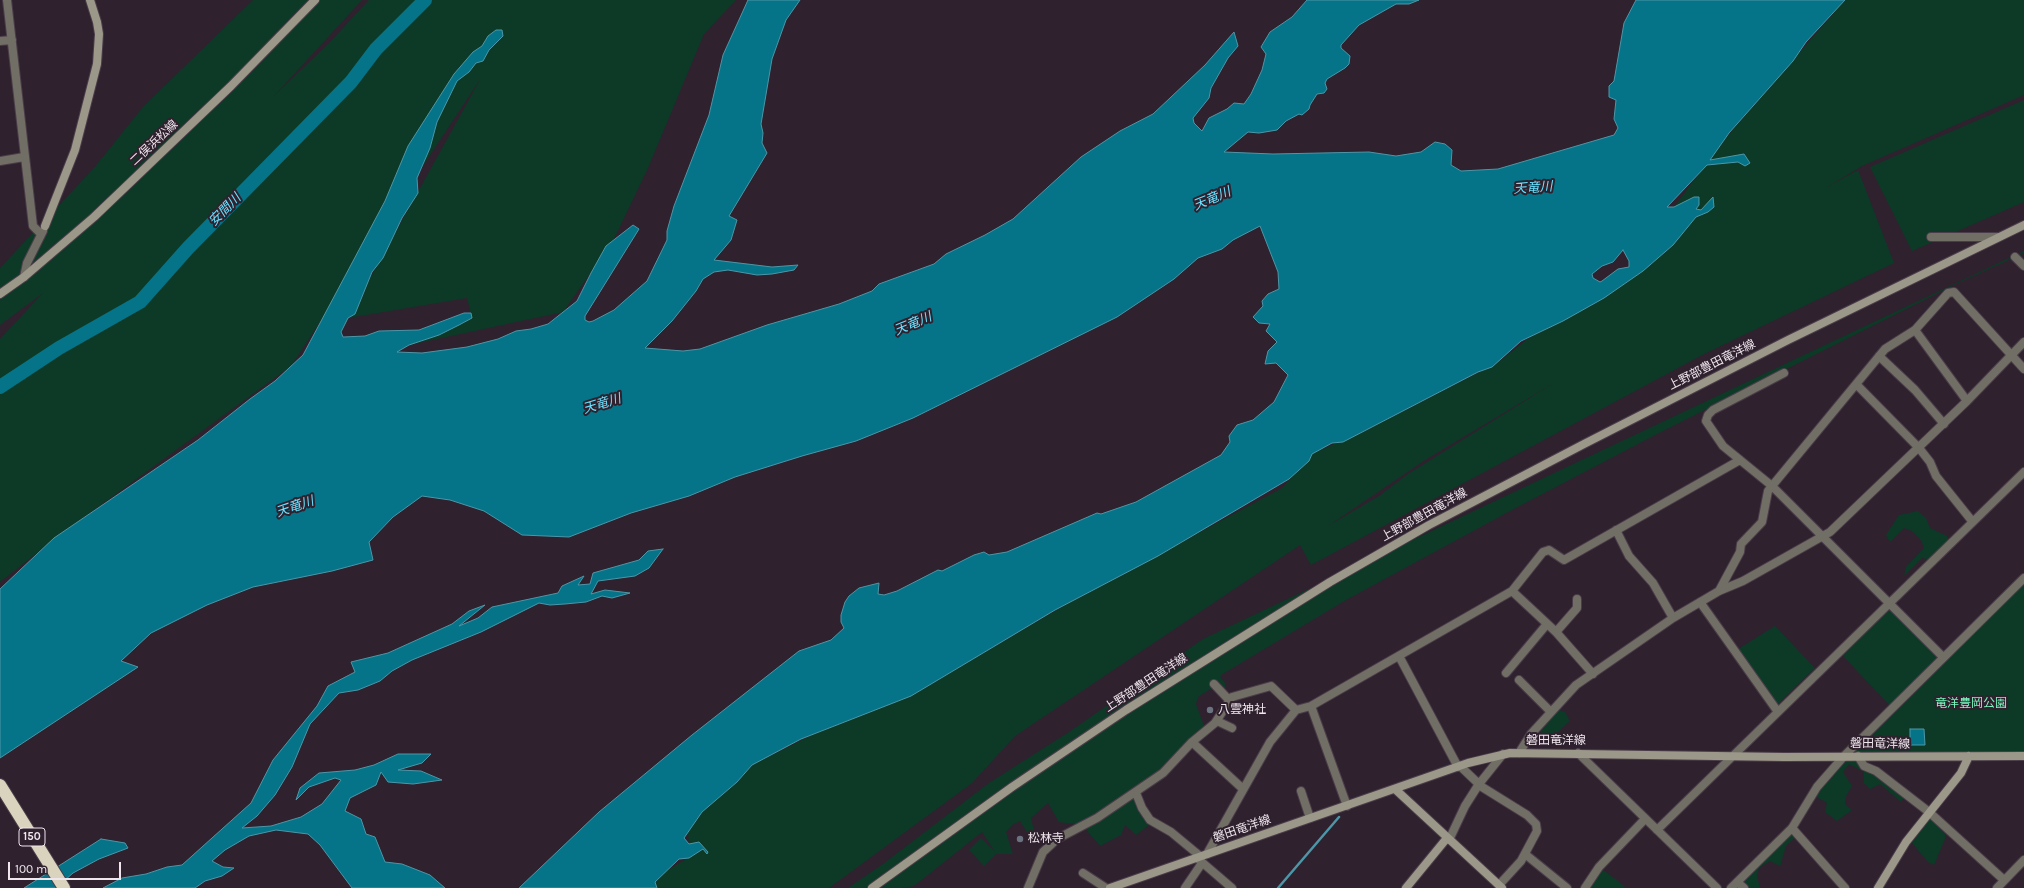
<!DOCTYPE html>
<meta charset="utf-8">
<style>
body{margin:0}
#map{position:relative;width:2024px;height:888px;overflow:hidden;background:#2f212e;font-family:Karla,sans-serif}
canvas{display:block}
.scale{position:absolute;left:8px;top:862px;width:113px;height:18px;box-sizing:border-box;border:2px solid #efe6ee;border-top:0;padding-left:5px;font-size:12px;line-height:14px;white-space:nowrap;color:#efe6ee;-webkit-text-stroke:3px #2f212e;paint-order:stroke}
</style>
<div id="map">
<canvas width="2024" height="888"></canvas>
<div class="scale">100 m</div>
</div>
<script>
const c = document.querySelector('canvas').getContext('2d');
c.lineJoin = 'round';
function fill(path, color) {
  c.fillStyle = color;
  c.fill(path, 'evenodd');
}
function poly(rows) {
  const path = new Path2D();
  for (const r of rows) {
    path.moveTo(r[0], r[1]);
    for (let i = 2; i < r.length; i += 2) path.lineTo(r[i], r[i + 1]);
  }
  return path;
}
function trace(path, color, width, dash) {
  c.strokeStyle = color;
  c.lineWidth = width;
  c.lineCap = dash ? 'butt' : 'round';
  c.setLineDash(dash || []);
  c.stroke(path);
}
function drawText(font, color, halo, rows, align = 'center') {
  c.font = font + ' Karla,"Noto Sans JP",sans-serif';
  c.lineWidth = 4;
  c.setLineDash([]);
  c.textBaseline = 'middle';
  c.strokeStyle = halo;
  c.fillStyle = color;
  for (const [text, x, y, turn = 0] of rows) {
    c.save();
    c.translate(x, y);
    c.rotate((+turn || 0) * Math.PI / 180);
    c.textAlign = isNaN(turn) ? turn : align;
    if (halo) c.strokeText(text, 0, 0);
    c.fillText(text, 0, 0);
    c.restore();
  }
}
fill(poly([
 [253,0,362,0,273,97,329,43,369,0,736,0,704,34,648,168,613,241,563,312,409,345,472,318,467,298,348,318,481,78,291,366,61,534,0,582,0,339,43,293,0,325,0,268,94,168,143,107],
 [1845,0,2024,0,2024,95,1862,166,1824,189,1858,170,1894,263,1704,354,1311,565,1300,545,1015,736,972,783,829,888,650,888,663,873,703,849,699,842,689,844,688,832,702,812,737,782,752,765,812,735,922,689,1072,601,1282,488,1312,454,1378,424,1497,363,1533,335,1628,282,1674,207,1724,140],
 [1557,381,1408,474,1379,496,1328,526,1425,460],
 [2024,100,2024,202,1912,251,1870,167],
 [2024,251,2024,253,1954,285,1657,434,1510,511,1346,600,1221,675,1223,675,1220,677,1225,683,1225,693,1212,688,1198,697,1196,704,1206,731,1137,796,1153,822,1136,835,1125,825,1121,835,1100,846,1082,825,1059,822,1048,803,1031,818,1034,831,1032,840,1020,821,1012,825,1006,832,1013,854,996,854,984,866,969,850,981,838,995,852,982,832,914,886,902,888,848,888,883,864,989,783,1069,732,1203,639],
 [1918,511,1926,518,1930,528,1947,536,1949,543,1933,560,1922,558,1904,576,1906,567,1924,548,1921,540,1912,531,1904,528,1890,542,1886,535,1899,515],
 [2024,578,2024,756,1852,755,1905,796,1901,802,1880,784,1870,789,1864,783,1864,772,1849,764,1843,772,1852,786,1846,796,1845,804,1852,810,1837,821,1825,812,1827,803,1815,796,1828,774,1850,755,1892,708,1843,656,1891,606,1942,658],
 [1775,626,1815,668,1775,707,1735,651],
 [1559,710,1565,712,1570,721,1560,730,1547,747,1544,744,1540,731],
 [1929,818,1936,819,1946,829,1945,839,1934,865,1928,862,1912,843,1918,834,1923,821],
 [1793,829,1798,835,1786,846,1780,866,1770,861,1759,868,1757,876,1760,888,1744,888,1738,882],
 [1602,869,1619,882,1626,888,1586,888]
]), '#0d3a27');
const water = poly([
 [748,0,800,0,786,20,772,59,761,124,763,133,762,143,767,153,729,216,737,220,731,240,714,260,772,267,798,265,794,270,772,274,757,275,728,270,714,272,703,279,696,291,672,321,645,348,683,351,700,349,767,325,839,304,872,291,879,284,934,264,946,254,985,235,1013,219,1081,157,1120,131,1153,114,1205,65,1234,32,1238,46,1228,58,1211,88,1209,98,1193,118,1194,123,1202,131,1209,118,1227,109,1234,103,1244,104,1251,94,1262,70,1266,54,1261,47,1270,32,1292,17,1307,0,1419,0,1409,4,1396,4,1359,25,1341,45,1341,48,1350,56,1349,64,1345,68,1327,79,1325,83,1327,89,1324,93,1317,94,1310,105,1309,109,1302,115,1299,114,1286,121,1277,130,1259,133,1248,132,1224,152,1273,154,1369,152,1396,156,1421,152,1435,142,1445,144,1452,150,1451,165,1461,171,1498,169,1614,135,1618,128,1614,119,1616,100,1609,97,1609,86,1614,81,1624,23,1636,0,1845,0,1806,42,1793,61,1729,133,1710,160,1744,154,1750,163,1745,166,1738,162,1707,165,1667,207,1674,207,1694,197,1699,197,1699,205,1696,209,1701,210,1713,197,1714,207,1708,212,1696,217,1673,245,1643,271,1604,298,1563,321,1521,341,1492,367,1478,372,1343,442,1332,443,1312,454,1309,461,1289,479,1158,556,1055,610,911,696,801,739,752,765,737,782,702,812,684,838,689,844,699,842,708,852,707,854,703,849,689,858,679,859,655,882,657,888,519,888,599,812,692,735,799,651,831,640,844,628,841,622,841,615,845,602,849,596,859,588,879,583,878,594,884,595,897,591,938,570,942,571,974,555,984,552,989,555,1007,552,1097,513,1101,514,1136,502,1221,455,1230,442,1229,436,1237,425,1253,420,1274,402,1288,375,1276,363,1265,364,1268,351,1277,342,1266,331,1270,324,1259,323,1253,317,1263,306,1262,301,1268,294,1279,289,1278,272,1260,226,1233,240,1222,249,1198,258,1174,279,1117,317,913,418,856,441,802,456,735,477,689,496,631,513,569,537,522,535,484,511,450,500,422,496,393,517,369,542,373,560,332,571,253,587,207,605,151,633,121,661,138,667,0,758,0,589,54,538,198,440,250,399,275,381,303,355,385,201,408,146,454,74,473,52,482,46,488,36,496,30,502,30,503,36,489,50,483,61,476,63,469,72,457,81,437,122,430,148,417,178,418,193,402,218,383,258,372,272,355,314,348,318,341,332,343,337,365,336,379,331,419,330,464,313,471,313,472,318,459,325,439,335,409,345,397,352,422,353,467,347,498,339,516,331,531,329,548,324,577,301,591,273,606,246,633,225,639,229,585,316,585,320,589,322,593,321,614,310,647,281,667,240,667,231,674,206,709,115,723,55,748,0],
 [1623,250,1629,261,1629,267,1618,269,1602,281,1600,282,1593,278,1592,274,1602,266,1613,262,1623,250],
 [663,549,649,568,635,576,598,581,591,594,605,590,630,593,612,598,602,596,586,602,565,604,550,605,539,603,481,632,412,660,392,671,380,681,358,690,339,693,310,724,292,767,275,795,257,816,242,828,271,826,301,817,322,804,341,780,335,778,309,787,296,800,300,788,319,773,355,770,374,765,398,754,431,754,422,763,398,770,421,771,442,780,413,784,388,782,381,772,376,785,350,798,345,811,361,819,366,834,375,837,385,862,402,864,430,875,445,888,352,888,320,845,308,834,276,830,249,836,225,850,212,861,223,867,234,868,222,876,205,881,195,888,103,888,122,878,146,874,167,867,182,865,212,838,251,803,273,760,317,706,328,686,355,672,351,662,388,653,452,624,469,611,485,605,459,626,478,618,492,607,558,593,562,586,584,576,578,585,590,584,593,573,639,560,648,551,663,549],
 [1910,729,1924,729,1925,745,1910,745,1910,729],
 [101,839,125,843,128,848,99,859,73,873,56,888,24,888,101,839]
]);
fill(water, '#067488');
trace(water, '#4c96a7', 1);
trace(poly([
 [1278,888,1339,817]
]), '#4c96a7', 2.5);
trace(poly([
 [0,387,59,348,140,302,188,248,351,82,376,49,425,0]
]), '#067488', 14);
const street = poly([
 [7,0,33,226,41,234],
 [0,41,12,40],
 [0,161,24,157],
 [1931,237,1998,237],
 [2015,257,2024,266],
 [24,277,27,263,43,231],
 [1915,330,1967,401],
 [1879,356,1915,390,1944,424],
 [1784,373,1713,410,1708,415,1706,421,1723,446,1772,486,1943,657],
 [1856,384,1919,448,1930,462,1936,476,1972,521],
 [1616,530,1629,556,1653,583,1673,618],
 [1512,591,1556,632,1593,674],
 [1719,591,1740,552,1741,544,1762,522,1768,491,1772,486,1885,349,1915,330,1948,293,1954,292,2024,369],
 [1700,602,1778,712],
 [1556,632,1577,608,1577,599],
 [1399,656,1458,767],
 [1506,673,1547,624],
 [1519,680,1551,712],
 [1214,684,1230,701],
 [1311,706,1347,806],
 [1217,721,1232,728],
 [1192,742,1243,789],
 [1519,753,1531,734,1576,685,1673,618,1719,591,1743,581,1830,532,1967,401,2024,342],
 [1578,753,1717,888],
 [1858,756,1864,766,1876,771,1929,812,2004,880],
 [1460,766,1482,787,1527,815,1536,824,1537,831,1521,861,1499,885],
 [1301,791,1310,818],
 [1136,793,1142,808,1150,820,1171,832,1200,856],
 [1792,828,1845,888],
 [1657,830,2024,472],
 [1449,840,1465,806,1479,784,1503,754],
 [1207,854,1270,742,1296,710,1311,706,1512,591,1543,552,1549,550,1564,560,1740,460],
 [1525,854,1567,888],
 [1197,858,1232,888],
 [1083,873,1106,888],
 [1737,882,1744,888],
 [1028,888,1043,852,1057,839,1097,818,1163,773,1192,742,1215,723,1232,697,1271,686,1296,710],
 [1185,888,1202,863],
 [1585,888,1599,867,1645,819],
 [1731,888,1792,828,1817,787,1845,755,2024,578],
 [1997,888,2024,860]
]);
const secondary = poly([
 [45,226,75,150,97,64,99,34,97,22,90,0],
 [0,294,24,277,94,217,231,86,315,0],
 [1395,789,1502,888],
 [872,888,1012,787,1126,710,1330,582,1429,525,1584,444,1788,340,2024,225],
 [1110,888,1468,763,1510,753,1784,757,2024,756],
 [1406,888,1447,838],
 [1878,888,1906,842,1961,773,1969,756]
]);
const highway = poly([
 [0,785,64,888]
]);
trace(street, '#4a3d49', 10);
trace(secondary, '#4a3d49', 10);
trace(highway, '#4a3d49', 14);
trace(street, '#716e65', 8);
trace(secondary, '#9b9789', 8);
trace(highway, '#dad3bd', 12);
for (const [x, y, r, color] of [
 [1210,710,4,"#6b7280"],
 [1020,839,4,"#6b7280"]
]) {
  const dot = new Path2D();
  dot.arc(x, y, r, 0, 2 * Math.PI);
  c.fillStyle = color;
  c.fill(dot);
  trace(dot, '#2f212e', 1.5);
}
for (const [x, y, w] of [
 [32,837,26]
]) {
  const box = new Path2D();
  box.roundRect(x - w / 2, y - 9, w, 18, 3);
  c.fillStyle = '#2f212e';
  c.fill(box);
  trace(box, '#efe6ee', 1);
}
drawText('bold 11px', '#efe6ee', null, [
 ["150",32,837]
]);
drawText('12px', '#efe6ee', '#2f212e', [
 ["二俣浜松線",154,143,-43],
 ["上野部豊田竜洋線",1712,365,-27],
 ["上野部豊田竜洋線",1424,515,-29],
 ["上野部豊田竜洋線",1146,683,-33],
 ["磐田竜洋線",1556,741],
 ["磐田竜洋線",1880,744,1],
 ["磐田竜洋線",1242,829,-19]
]);
drawText('12px', '#78fabf', '#2f212e', [
 ["竜洋豊岡公園",1971,704]
]);
drawText('12px', '#efe6ee', '#2f212e', [
 ["八雲神社",1218,710],
 ["松林寺",1028,839]
], 'left');
drawText('italic 13px', '#6ae2ff', '#2f212e', [
 ["天竜川",1533,188,-4],
 ["天竜川",1212,199,-23],
 ["安間川",225,210,-46],
 ["天竜川",913,324,-23],
 ["天竜川",602,404,-17],
 ["天竜川",295,507,-19]
]);
</script>
